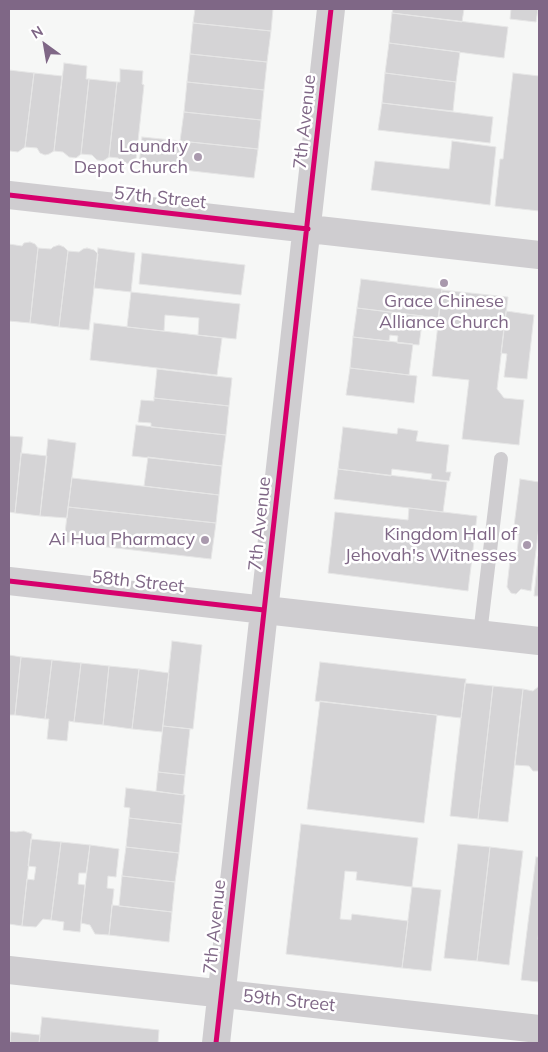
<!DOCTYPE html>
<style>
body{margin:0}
#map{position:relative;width:548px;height:1052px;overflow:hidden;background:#f6f7f6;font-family:Mulish,sans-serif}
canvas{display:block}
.frame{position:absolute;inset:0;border:10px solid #7f6786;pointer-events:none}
.north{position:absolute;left:20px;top:20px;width:50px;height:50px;-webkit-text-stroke:4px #fff;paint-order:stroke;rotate:328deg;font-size:14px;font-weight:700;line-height:20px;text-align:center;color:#7f6786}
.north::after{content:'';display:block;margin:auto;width:18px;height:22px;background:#7f6786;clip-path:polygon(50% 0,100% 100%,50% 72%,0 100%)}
</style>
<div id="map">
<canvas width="548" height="1052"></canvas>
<div class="frame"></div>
<div class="north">N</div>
</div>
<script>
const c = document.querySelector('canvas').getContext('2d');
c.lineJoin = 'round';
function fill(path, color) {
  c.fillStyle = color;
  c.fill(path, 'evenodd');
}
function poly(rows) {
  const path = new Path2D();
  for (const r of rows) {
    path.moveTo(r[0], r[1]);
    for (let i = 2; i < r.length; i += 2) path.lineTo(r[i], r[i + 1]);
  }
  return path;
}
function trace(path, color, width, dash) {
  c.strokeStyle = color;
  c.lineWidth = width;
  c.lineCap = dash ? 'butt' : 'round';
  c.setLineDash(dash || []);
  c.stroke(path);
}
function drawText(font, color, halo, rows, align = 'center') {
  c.font = font + ' Mulish,sans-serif';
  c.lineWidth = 5;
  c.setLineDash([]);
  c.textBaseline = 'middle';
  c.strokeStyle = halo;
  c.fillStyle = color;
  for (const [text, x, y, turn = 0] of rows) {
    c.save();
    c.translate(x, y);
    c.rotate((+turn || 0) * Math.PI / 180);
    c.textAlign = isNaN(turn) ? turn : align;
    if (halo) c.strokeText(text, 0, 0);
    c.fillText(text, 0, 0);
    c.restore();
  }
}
const building = poly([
 [195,9,273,9,271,31,193,23,195,9],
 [393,9,464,9,462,22,392,13,393,9],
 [511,9,538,9,536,22,510,19,511,9],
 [392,13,508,27,504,58,389,43,392,13],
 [193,23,271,31,267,62,190,54,193,23],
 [389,43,460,52,456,82,385,73,389,43],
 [190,54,267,62,264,90,187,82,190,54],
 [64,63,87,66,86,79,89,79,81,154,76,158,69,157,63,152,54,151,64,63],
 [120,69,143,71,142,84,144,85,136,160,131,164,124,163,118,158,109,157,117,82,120,82,120,69],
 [9,70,34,73,25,147,18,152,10,151,9,149,9,70],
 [34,73,62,76,54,151,49,154,45,155,40,153,37,148,25,147,34,73],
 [385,73,456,82,453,111,382,103,385,73],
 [513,73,539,76,539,211,495,206,500,159,503,159,513,73],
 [89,79,117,82,109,157,103,161,97,160,92,155,81,154,89,79],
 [187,82,264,90,261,120,184,112,187,82],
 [382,103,493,117,490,143,378,130,382,103],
 [184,112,261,120,258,149,180,141,184,112],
 [142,137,258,149,254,178,139,165,142,137],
 [452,141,496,147,490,205,371,190,375,161,449,169,452,141],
 [30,242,35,244,38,248,30,323,9,321,9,244,22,246,24,243,30,242],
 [59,245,64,247,68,251,59,327,30,323,38,248,51,249,53,247,59,245],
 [87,248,94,250,98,254,89,330,59,327,68,251,79,252,83,249,87,248],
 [98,248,135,253,131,292,94,288,98,248],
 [142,253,245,265,241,295,139,284,142,253],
 [361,279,442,289,438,318,357,308,361,279],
 [442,290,508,297,497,389,504,398,524,400,519,445,462,439,469,380,432,376,442,290],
 [131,292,240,304,236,339,198,335,199,318,165,315,164,331,127,327,131,292],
 [357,308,423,316,419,345,397,343,398,336,390,335,389,341,353,337,357,308],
 [506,311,534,315,527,379,504,377,507,354,501,353,506,311],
 [94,323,222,338,217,375,90,360,94,323],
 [353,337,413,344,409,375,350,368,353,337],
 [350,368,417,376,414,403,346,395,350,368],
 [157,369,232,378,229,406,154,398,157,369],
 [154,398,229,406,226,435,151,427,151,423,138,422,141,400,154,401,154,398],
 [136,425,226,435,222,466,132,456,136,425],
 [343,427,397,434,398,428,418,431,416,441,449,445,446,472,451,472,449,481,431,479,432,474,392,469,391,476,338,469,343,427],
 [9,436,23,437,15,513,9,512,9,436],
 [48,439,76,443,67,518,40,516,48,439],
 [21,453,47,456,40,516,15,513,21,453],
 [148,457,222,466,219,495,144,486,148,457],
 [338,469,447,482,443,512,334,499,338,469],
 [72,478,219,495,216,523,68,507,72,478],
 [520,479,539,482,539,526,531,591,521,589,516,594,511,593,507,587,510,560,516,560,519,535,513,534,520,479],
 [68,507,216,523,211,559,64,542,68,507],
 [409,508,477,516,468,591,328,573,335,512,408,520,409,508],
 [538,557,539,558,539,596,534,596,538,557],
 [172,641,202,645,193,729,163,726,172,641],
 [9,655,21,657,15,715,9,715,9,655],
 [21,657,52,660,45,719,15,715,21,657],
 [52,660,81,663,74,722,69,721,67,741,47,739,49,719,45,719,52,660],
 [320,662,466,679,461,718,315,701,320,662],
 [81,663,109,666,103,725,74,722,81,663],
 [109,666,139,669,132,729,103,725,109,666],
 [139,669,169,673,162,732,132,729,139,669],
 [465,683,493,686,478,819,450,816,465,683],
 [493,686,523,689,508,822,478,819,493,686],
 [538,687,539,687,539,771,533,771,529,766,515,765,523,689,533,691,538,687],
 [320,701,437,715,424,823,307,809,320,701],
 [163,726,190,729,185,775,158,772,163,726],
 [158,772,185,775,183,795,156,791,158,772],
 [126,788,185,795,182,824,129,818,130,808,124,807,126,788],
 [129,818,182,824,179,853,126,847,129,818],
 [301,824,418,838,412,887,356,880,357,872,345,871,340,919,351,920,352,914,408,921,402,968,286,954,301,824],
 [9,831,16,832,24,831,32,834,22,926,9,924,9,831],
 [31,839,61,842,51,920,43,919,36,927,22,926,27,879,34,880,36,867,28,866,31,839],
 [61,842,90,845,86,873,79,873,78,884,85,885,80,932,63,930,64,922,51,920,61,842],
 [458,844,490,847,477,961,444,958,458,844],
 [90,845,119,849,116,877,108,876,107,888,114,889,109,935,95,934,90,925,81,923,90,845],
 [126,847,179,853,175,882,122,876,126,847],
 [490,847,523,851,509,965,477,961,490,847],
 [536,857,539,857,539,929,538,939,539,941,539,982,521,980,536,857],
 [122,876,175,882,172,912,119,906,122,876],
 [412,887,441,890,431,971,402,968,412,887],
 [112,905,172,912,169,942,109,935,112,905],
 [42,1017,159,1030,158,1043,39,1043,42,1017],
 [11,1032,40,1035,39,1043,10,1043,11,1032]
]);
fill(building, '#d5d4d6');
trace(building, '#e6e6e6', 1);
trace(poly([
 [480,634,501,459]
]), '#cfcdd0', 14);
trace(poly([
 [9,195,539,255],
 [9,581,539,641],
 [9,970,539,1029],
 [216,1043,331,9]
]), '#cfcdd0', 28);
trace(poly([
 [9,195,308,229],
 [9,581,264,610],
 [216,1043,331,9]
]), '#d6006c', 5);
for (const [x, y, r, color] of [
 [198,157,5,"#a999ad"],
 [444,283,5,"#a999ad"],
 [205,540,5,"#a999ad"],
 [527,545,5,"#a999ad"]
]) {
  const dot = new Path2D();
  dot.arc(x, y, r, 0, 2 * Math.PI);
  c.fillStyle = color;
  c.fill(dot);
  trace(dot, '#fff', 2);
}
drawText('18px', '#7f6786', '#fff', [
 ["7th Avenue",305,122,-84],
 ["57th Street",160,198,6],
 ["7th Avenue",260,524,-84],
 ["58th Street",138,582,6],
 ["7th Avenue",215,927,-84],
 ["59th Street",289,1001,6]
]);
drawText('18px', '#7f6786', '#fff', [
 ["Laundry",188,147],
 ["Depot Church",188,168],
 ["Grace Chinese",444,302,"center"],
 ["Alliance Church",444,323,"center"],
 ["Kingdom Hall of",517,535],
 ["Jehovah's Witnesses",517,556],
 ["Ai Hua Pharmacy",195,540]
], 'right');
</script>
